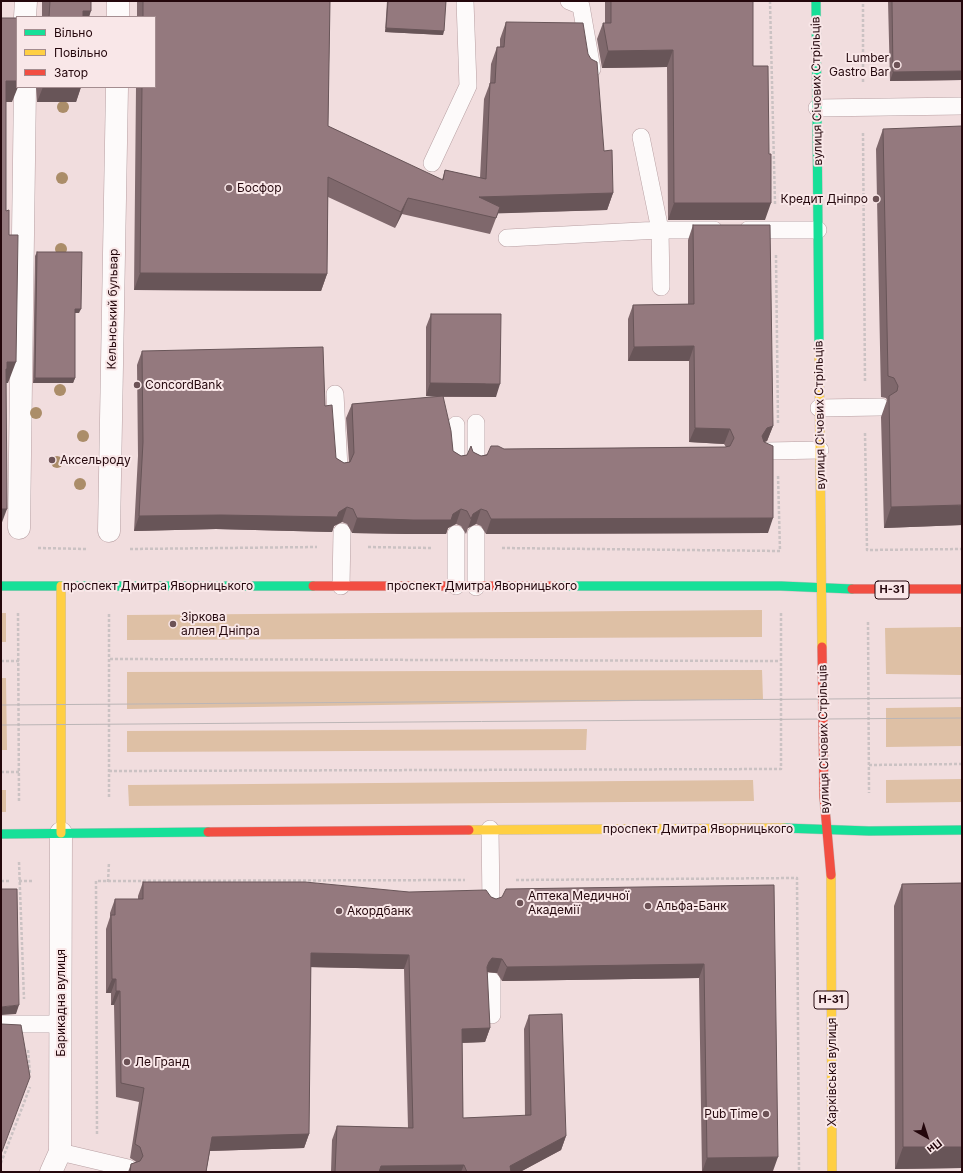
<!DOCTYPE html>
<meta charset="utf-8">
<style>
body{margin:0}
#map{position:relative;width:963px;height:1173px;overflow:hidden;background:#f1ddde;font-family:Inter,sans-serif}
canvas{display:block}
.frame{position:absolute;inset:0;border:2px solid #24070c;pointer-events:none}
.legend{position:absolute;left:16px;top:16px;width:140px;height:72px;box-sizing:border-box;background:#f9e7e8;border:1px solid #a48d90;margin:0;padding:5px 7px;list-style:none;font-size:12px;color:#24070c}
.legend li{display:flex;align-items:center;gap:8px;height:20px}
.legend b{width:20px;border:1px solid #a48d90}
.north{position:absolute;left:907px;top:1117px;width:40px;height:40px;-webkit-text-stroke:3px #f9e7e8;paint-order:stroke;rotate:141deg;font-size:11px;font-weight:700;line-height:16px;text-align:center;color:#24070c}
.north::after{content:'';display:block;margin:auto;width:14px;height:18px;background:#24070c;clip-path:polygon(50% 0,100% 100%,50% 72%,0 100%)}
</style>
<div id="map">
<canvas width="963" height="1173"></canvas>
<div class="frame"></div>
<ul class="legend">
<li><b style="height:5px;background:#16e098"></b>Вільно</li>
<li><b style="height:5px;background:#ffcf43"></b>Повільно</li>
<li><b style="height:5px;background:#f24e42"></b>Затор</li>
</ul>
<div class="north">Пн</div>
</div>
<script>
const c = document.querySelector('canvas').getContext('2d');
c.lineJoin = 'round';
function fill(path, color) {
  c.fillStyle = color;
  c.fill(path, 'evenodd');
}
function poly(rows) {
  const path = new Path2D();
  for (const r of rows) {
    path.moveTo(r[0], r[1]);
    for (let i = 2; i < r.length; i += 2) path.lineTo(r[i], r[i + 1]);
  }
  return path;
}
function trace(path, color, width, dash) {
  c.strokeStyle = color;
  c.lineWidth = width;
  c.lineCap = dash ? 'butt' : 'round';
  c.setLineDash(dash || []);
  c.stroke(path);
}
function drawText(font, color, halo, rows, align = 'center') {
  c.font = font + ' Inter,sans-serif';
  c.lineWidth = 4;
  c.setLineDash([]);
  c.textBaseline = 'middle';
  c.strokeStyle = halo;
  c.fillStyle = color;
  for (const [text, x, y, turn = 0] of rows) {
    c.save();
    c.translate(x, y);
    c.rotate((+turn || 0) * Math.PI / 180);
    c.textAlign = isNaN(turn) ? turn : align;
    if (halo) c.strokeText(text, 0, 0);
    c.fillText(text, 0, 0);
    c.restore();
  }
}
fill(poly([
 [762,610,762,637,127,640,127,615],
 [1,613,6,613,6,642,1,642],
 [962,627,962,675,886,674,885,628],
 [762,670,763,699,127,709,127,672],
 [1,678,6,678,7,750,1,750],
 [962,707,962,746,886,747,886,708],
 [587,729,586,750,127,752,127,731],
 [962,779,962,802,886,803,886,780],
 [753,780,754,801,129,806,128,785],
 [1,790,6,790,6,812,1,812]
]), '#dec0a5');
const lane = poly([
 [569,1,581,6,592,69],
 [817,108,962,106],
 [641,137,660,230,714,230],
 [432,163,468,86,465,1],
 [748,230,818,230],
 [507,238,660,230,661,287],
 [335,394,339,468],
 [819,408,881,407],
 [456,425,456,461],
 [767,451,820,450],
 [476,461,476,423],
 [341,586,342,532],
 [456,586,456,534],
 [476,587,476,534],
 [490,829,491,903],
 [492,981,492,1015],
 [1,1024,61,1024],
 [60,1152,128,1168]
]);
const street = poly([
 [25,17,26,1],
 [118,17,118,1],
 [19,528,25,87],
 [109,531,117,87],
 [51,1172,60,1152,61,833]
]);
const fast = poly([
 [816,1,819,345],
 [1,586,313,586],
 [555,586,781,586,852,589],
 [784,828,869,831,962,830],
 [1,834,208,832]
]);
const slow = poly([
 [819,345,822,647],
 [61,586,61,833],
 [469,830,784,828],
 [831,875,832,1172]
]);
const jam = poly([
 [313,586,555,586],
 [852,589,962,589],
 [822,647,824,797,831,875],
 [208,832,469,830]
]);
trace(lane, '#b79fa2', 18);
trace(street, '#b79fa2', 23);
trace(fast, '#cabdbe', 10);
trace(slow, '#cabdbe', 10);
trace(jam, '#cabdbe', 10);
trace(poly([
 [770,1,775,204],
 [863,82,863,1],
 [863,133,865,382],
 [776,255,778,424],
 [865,433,867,550,962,549],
 [368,547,431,548],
 [38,548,87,549],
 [502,548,780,551,778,475],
 [130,549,317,547],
 [18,613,19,801],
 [109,614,109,799],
 [868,622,869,793],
 [110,659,780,661],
 [1,661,19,661],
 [869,765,962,764],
 [109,771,781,769,781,613],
 [1,772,19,772],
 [19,862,24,999],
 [516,880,797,878,799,1172],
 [1,881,11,881],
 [19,881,32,881],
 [108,882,109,862],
 [28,1050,30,1074],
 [97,1134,96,881,465,880],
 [1,1163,30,1087]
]), '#cbc2c3', 2.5, [3, 2]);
trace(lane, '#fdfafa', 17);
trace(street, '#fdfafa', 22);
trace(fast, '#16e098', 9);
trace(slow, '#ffcf43', 9);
trace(jam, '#f24e42', 9);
trace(poly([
 [1,705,962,698],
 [1,725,962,718]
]), '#bbb5b6', 1);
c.fillStyle = '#ab8d69';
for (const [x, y] of [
 [63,107],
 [62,178],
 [61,249],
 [60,390],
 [36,413],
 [83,436],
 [57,462],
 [80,484]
]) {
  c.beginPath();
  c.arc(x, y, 6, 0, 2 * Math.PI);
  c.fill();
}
fill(poly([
 [42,1,91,1,89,17,42,17],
 [137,1,330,1,328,126,442,180,445,170,480,178,484,99,490,83,491,64,497,47,500,47,500,39,506,22,604,151,613,193,607,210,498,213,490,234,402,214,395,228,328,197,327,274,321,291,134,290,136,87,155,87,155,17,137,17],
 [387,1,446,1,443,35,385,32],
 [605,1,753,1,753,66,765,220,668,220,667,67,602,68,597,39,603,23,605,23],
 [888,1,962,1,962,80,890,81],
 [36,87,81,87,76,102,37,102],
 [883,129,962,525,884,528,881,417,887,400,886,398,881,397,876,149],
 [693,225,773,426,767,441,764,442,768,533,486,534,481,526,476,524,468,528,466,534,461,526,456,524,448,528,446,534,408,534,352,533,347,524,342,522,334,526,332,532,216,529,134,531,138,456,137,365,142,351,325,406,336,458,344,463,349,462,346,418,352,404,439,397,426,396,426,327,431,314,496,397,443,397,453,451,461,456,467,455,473,452,481,456,504,449,726,447,724,444,689,442,689,361,628,361,628,319,633,305,688,304,688,240],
 [37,252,79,313,75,313,75,378,73,383,33,383,35,256],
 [143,882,409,892,491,897,496,899,774,885,773,1171,702,1172,699,978,502,981,497,973,487,972,490,1028,485,1042,462,1043,463,1118,525,1116,524,1029,529,1015,566,1136,561,1150,520,1172,331,1172,332,1140,337,1126,408,1128,404,969,311,967,309,1134,304,1148,210,1151,206,1172,128,1172,131,1164,136,1162,135,1161,130,1158,139,1102,116,1097,114,1005,111,1005,111,993,106,993,106,929,110,917,110,913,115,899,138,899,138,896],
 [962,883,962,1168,895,1169,894,906,902,884]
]), '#7f686c');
fill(poly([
 [83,11,91,11,89,17,81,17],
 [386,28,444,31,443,35,385,32],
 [673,50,667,67,602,68,608,51],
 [962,71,962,80,890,81,893,72],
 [6,81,17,81,17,87,18,87,12,102,1,102],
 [43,87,81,87,76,102,37,102],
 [613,193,607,210,479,214,479,197],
 [408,198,402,214,395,228,401,212],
 [674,203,771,203,765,220,668,220],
 [140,273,327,274,321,291,134,290],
 [75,309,81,309,79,313,73,313],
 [694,346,689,361,628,361,634,347],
 [7,362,16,362,8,383,2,383],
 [35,378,75,378,73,383,33,383],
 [430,383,500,384,496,397,426,396],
 [773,426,767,441,762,443,762,436,767,428],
 [695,428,730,429,724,444,689,442],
 [962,505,962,525,884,528,891,507],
 [347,507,342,522,334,526,332,532,216,529,134,531,139,516,339,512],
 [1,509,7,509,1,525],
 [461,509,456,524,448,528,446,534,408,534,352,533,357,518,453,514],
 [481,509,476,524,468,528,473,514],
 [773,518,768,533,486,534,491,519],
 [311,953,409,955,404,969,306,967],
 [492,958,502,959,497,973,487,972,484,976,489,962],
 [704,964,699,978,502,981,507,967],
 [112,979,116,979,111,993,106,993],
 [116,991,120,991,114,1005,111,1005],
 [19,1005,16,1014,1,1015,1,1007],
 [490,1028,485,1042,457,1043,462,1029],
 [309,1134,304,1148,207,1151,212,1137],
 [566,1136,561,1150,520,1172,508,1172,510,1166],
 [903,1147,962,1147,962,1168,895,1169],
 [778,1157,773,1171,702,1172,707,1158],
 [464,1165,461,1172,379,1172,381,1166]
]), '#685558');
const building = poly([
 [50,1,91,1,91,11,83,11,83,17,37,17,49,17,50,1],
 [143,1,330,1,328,126,443,180,445,170,486,179,490,83,495,83,497,47,504,47,506,22,583,23,588,54,591,59,597,62,604,151,612,150,613,193,479,197,500,207,496,218,408,198,401,212,328,177,327,274,140,273,142,87,155,87,155,17,143,17,143,1],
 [388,1,446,1,444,31,386,28,388,1],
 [611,1,753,1,753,66,768,66,769,154,771,154,771,203,674,203,673,50,608,51,603,23,611,23,611,1],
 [892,1,962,1,962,71,893,72,892,1],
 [1,18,17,18,17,81,6,81,6,211,9,210,9,235,18,235,16,362,7,362,7,369,6,369,7,509,1,509,1,18],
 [962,126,962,505,891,507,889,396,897,391,898,386,894,378,888,376,883,129,962,126],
 [693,225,770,225,773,426,767,428,762,436,764,442,773,446,773,518,491,519,487,511,481,509,473,514,471,519,467,511,461,509,453,514,451,520,413,520,357,518,353,509,347,507,339,512,337,517,221,515,139,516,143,442,142,351,323,347,325,406,332,405,336,458,344,463,350,462,354,453,352,404,443,396,451,431,453,451,461,456,467,455,471,446,473,452,481,456,487,455,491,446,498,446,504,449,725,447,730,446,734,438,730,429,695,428,694,346,634,347,633,305,694,304,693,225],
 [37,252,82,252,81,309,75,309,75,378,35,378,37,252],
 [431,314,501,314,500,384,430,383,431,314],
 [143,882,305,882,409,892,486,890,491,897,496,899,502,897,506,889,774,885,778,1157,707,1158,704,964,507,967,502,959,492,958,489,962,487,967,490,1028,462,1029,463,1118,531,1115,529,1015,562,1014,566,1136,510,1166,511,1172,467,1172,464,1165,381,1166,379,1172,335,1172,337,1126,413,1128,409,955,311,953,309,1134,212,1137,206,1172,130,1172,131,1164,140,1161,143,1156,140,1147,135,1144,144,1088,121,1083,120,991,116,991,116,979,112,979,111,915,115,915,115,899,143,899,143,882],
 [962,883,962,1147,903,1147,902,884,962,883],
 [1,889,17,889,19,1005,1,1007,1,889],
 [1,1024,21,1025,30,1077,1,1154,1,1024]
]);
fill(building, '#94797e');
trace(building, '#685558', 1);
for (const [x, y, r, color] of [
 [897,65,4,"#6c5256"],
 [229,188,4,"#6c5256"],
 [876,199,4,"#6c5256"],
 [137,385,4,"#6c5256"],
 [52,460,4,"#6c5256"],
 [173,624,4,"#6c5256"],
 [520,903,4,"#6c5256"],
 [648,906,4,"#6c5256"],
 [339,911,4,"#6c5256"],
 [127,1062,4,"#6c5256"],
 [766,1114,4,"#6c5256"]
]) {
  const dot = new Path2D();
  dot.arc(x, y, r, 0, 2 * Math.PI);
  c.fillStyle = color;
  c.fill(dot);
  trace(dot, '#f9e7e8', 1.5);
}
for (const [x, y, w] of [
 [892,590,34],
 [831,1000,34]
]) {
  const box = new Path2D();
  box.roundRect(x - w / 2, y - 9, w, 18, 3);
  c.fillStyle = '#f9e7e8';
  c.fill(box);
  trace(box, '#24070c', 1);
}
drawText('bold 11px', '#24070c', null, [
 ["Н-31",892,590],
 ["Н-31",831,1000]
]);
drawText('12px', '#24070c', '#f9e7e8', [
 ["Lumber",889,58,"right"],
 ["Gastro Bar",889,72,"right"],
 ["Босфор",237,188],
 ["Кредит Дніпро",868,199,"right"],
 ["ConcordBank",145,385],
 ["Аксельроду",60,460],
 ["Зіркова",181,617],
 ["аллея Дніпра",181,631],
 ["Аптека Медичної",528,896],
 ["Академії",528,910],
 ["Альфа-Банк",656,906],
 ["Акордбанк",347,911],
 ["Ле Гранд",135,1062],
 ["Pub Time",758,1114,"right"]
], 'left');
drawText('12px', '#24070c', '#f9e7e8', [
 ["вулиця Січових Стрільців",817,91,-91],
 ["Кельнський бульвар",113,309,-89],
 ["вулиця Січових Стрільців",820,415,-91],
 ["проспект Дмитра Яворницького",158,586],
 ["проспект Дмитра Яворницького",482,586],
 ["вулиця Січових Стрільців",824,739,-91],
 ["проспект Дмитра Яворницького",698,829],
 ["Барикадна вулиця",61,1003,-90],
 ["Харківська вулиця",832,1072,-90]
]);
</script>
